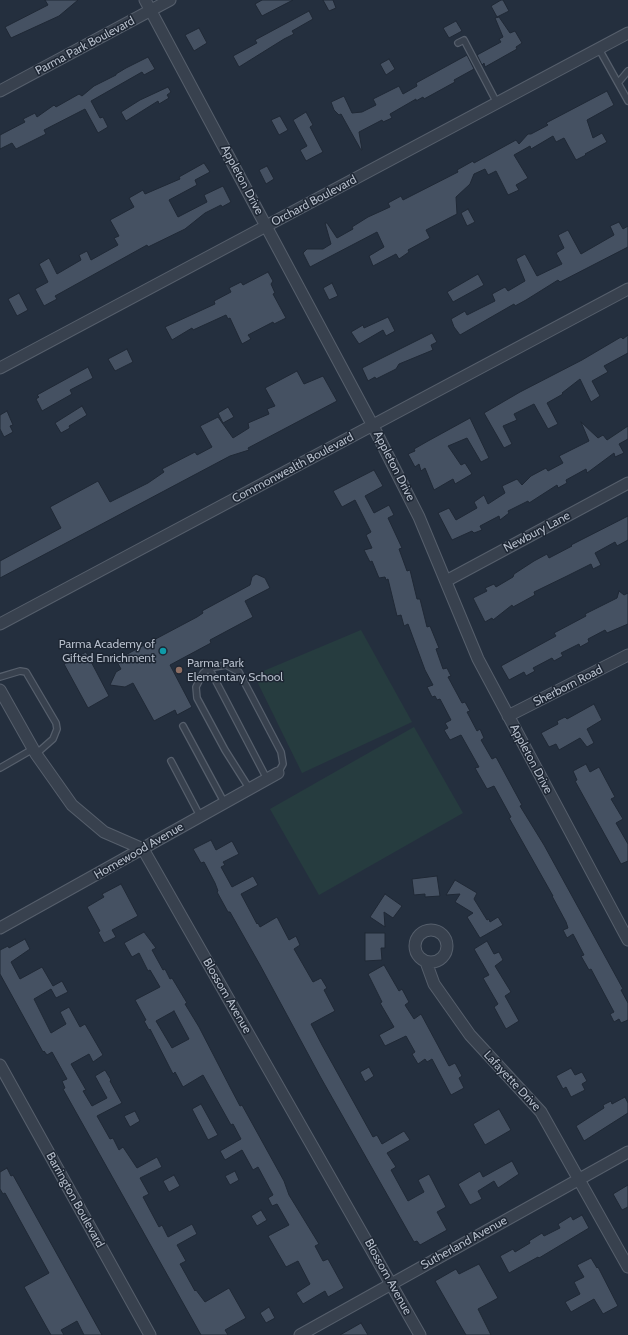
<!DOCTYPE html>
<style>
body{margin:0}
canvas{display:block;background:#242f3e}
</style>
<canvas width="628" height="1335"></canvas>
<script>
const c = document.querySelector('canvas').getContext('2d');
c.lineJoin = 'round';
function fill(path, color) {
  c.fillStyle = color;
  c.fill(path, 'evenodd');
}
function poly(rows) {
  const path = new Path2D();
  for (const r of rows) {
    if (r.length === 3) {
      path.moveTo(r[0] + r[2], r[1]);
      path.arc(r[0], r[1], r[2], 0, 2 * Math.PI);
      continue;
    }
    path.moveTo(r[0], r[1]);
    for (let i = 2; i < r.length; i += 2) path.lineTo(r[i], r[i + 1]);
  }
  return path;
}
function trace(path, color, width, dash) {
  c.strokeStyle = color;
  c.lineWidth = width;
  c.lineCap = dash ? 'butt' : 'round';
  c.setLineDash(dash || []);
  c.stroke(path);
}
function drawText(font, color, halo, rows, align = 'center') {
  c.font = font + ' Cabin,sans-serif';
  c.lineWidth = 3;
  c.setLineDash([]);
  c.textBaseline = 'middle';
  c.strokeStyle = halo;
  c.fillStyle = color;
  for (const [text, x, y, turn = 0] of rows) {
    c.save();
    c.translate(x, y);
    c.rotate((+turn || 0) * Math.PI / 180);
    c.textAlign = isNaN(turn) ? turn : align;
    if (halo) c.strokeText(text, 0, 0);
    c.fillText(text, 0, 0);
    c.restore();
  }
}
fill(poly([
 [361,630,412,722,302,773,254,675],
 [414,727,463,813,319,895,270,809]
]), '#263c3f');
const building = poly([
 [45,0,78,0,59,16,11,38,5,27,48,5,45,0],
 [262,0,293,0,262,16,255,4,262,0],
 [323,0,333,0,336,8,329,11,323,0],
 [501,0,503,0,509,11,497,17,491,6,501,0],
 [309,11,313,19,292,31,294,34,284,39,239,67,233,56,257,43,255,40,309,11],
 [499,17,510,33,515,31,522,43,516,47,517,49,485,67,484,63,482,65,477,55,501,42,499,39,503,37,495,18,499,17],
 [456,21,462,31,449,38,443,28,456,21],
 [199,28,207,43,194,51,185,35,199,28],
 [467,55,474,69,454,80,455,82,424,99,423,97,416,101,416,99,390,114,392,118,383,122,382,120,359,132,362,150,361,150,341,114,339,115,334,110,331,102,344,96,352,113,362,112,376,105,373,99,399,86,403,94,417,86,416,83,467,55],
 [148,57,155,69,144,75,142,72,91,101,100,118,103,117,108,127,98,133,85,109,44,130,46,134,16,149,12,143,0,149,0,135,25,122,23,119,35,113,37,117,54,105,56,107,79,94,82,96,94,86,116,75,116,74,126,68,148,57],
 [389,59,395,69,386,75,380,64,389,59],
 [168,87,171,92,167,95,169,98,159,104,158,101,126,121,121,112,140,100,168,87],
 [607,91,614,105,587,120,593,138,602,133,607,142,585,154,586,155,576,160,564,138,556,142,553,136,531,149,530,146,514,155,528,178,516,185,519,190,508,195,496,171,488,175,485,169,474,174,470,184,456,197,457,214,426,230,430,238,408,250,409,252,399,259,396,254,373,266,369,256,384,247,377,232,310,267,303,253,307,249,323,249,331,244,325,223,327,223,337,238,353,229,352,227,368,217,390,207,388,203,401,196,403,200,458,172,457,170,473,161,474,163,516,140,519,144,528,134,531,134,548,125,546,123,607,91],
 [306,112,313,125,310,127,323,152,306,161,300,150,307,146,293,120,306,112],
 [280,116,288,130,279,135,271,120,280,116],
 [204,163,210,172,195,180,197,185,169,200,178,217,207,202,204,195,223,186,231,202,222,207,221,205,205,213,185,229,148,247,147,245,55,296,57,299,44,306,35,289,48,282,39,264,49,258,57,274,81,260,79,255,87,251,91,260,118,245,114,238,119,236,110,220,134,207,129,198,143,190,145,194,180,179,179,177,204,163],
 [267,166,274,179,266,184,259,170,267,166],
 [468,209,475,222,467,226,461,213,468,209],
 [619,222,623,229,628,226,628,247,560,282,558,280,526,300,515,306,514,304,460,335,454,327,451,319,465,311,467,315,495,301,492,294,505,287,508,291,525,281,516,259,525,254,537,276,562,264,556,253,564,248,558,235,568,230,581,254,614,235,610,226,619,222],
 [268,272,273,281,271,284,275,293,273,294,286,318,274,324,273,322,248,335,251,339,242,344,230,318,228,319,226,315,193,330,192,328,172,340,165,327,215,304,214,301,231,292,229,288,241,282,243,285,268,272],
 [478,274,484,285,453,302,447,292,478,274],
 [332,283,338,296,329,300,323,288,332,283],
 [19,293,28,310,17,316,8,299,19,293],
 [388,317,395,331,386,336,383,330,359,344,351,332,363,325,364,328,388,317],
 [432,333,437,342,431,345,433,350,399,364,396,369,376,379,375,377,368,381,362,368,432,333],
 [628,335,628,353,604,366,608,372,592,381,600,396,591,402,580,379,562,393,563,394,547,403,558,424,548,429,534,404,514,414,517,420,503,426,512,444,504,448,484,413,520,392,582,360,621,337,623,339,628,335],
 [127,349,133,362,115,371,108,359,127,349],
 [88,367,93,378,70,390,72,394,42,411,36,399,39,397,37,395,88,367],
 [297,371,304,384,323,376,337,401,248,448,249,450,230,456,0,578,0,561,61,528,50,507,98,481,110,502,148,483,164,472,162,469,195,452,197,455,212,447,200,426,218,417,233,438,249,428,248,423,269,414,267,409,275,406,265,388,297,371],
 [82,406,87,415,69,426,70,428,61,433,55,423,82,406],
 [228,407,234,417,223,423,218,413,228,407],
 [7,411,13,425,10,426,13,432,4,437,0,429,0,415,7,411],
 [470,418,489,458,481,462,467,438,448,446,461,465,465,463,472,474,455,484,453,479,434,490,425,468,421,471,419,464,415,467,408,454,415,451,414,449,428,441,470,418],
 [581,422,598,438,603,435,607,440,628,426,628,439,619,444,624,453,615,457,614,453,587,473,586,469,566,480,567,483,558,488,557,485,529,503,528,501,508,511,509,513,500,520,499,516,480,526,482,530,474,533,472,531,452,540,438,513,449,508,456,520,477,508,474,502,484,495,488,504,505,493,502,486,517,479,522,485,531,476,546,468,548,471,563,463,559,456,589,441,581,422],
 [374,470,383,486,365,496,374,513,389,505,394,515,388,518,402,548,399,549,407,571,410,570,417,599,420,599,427,627,430,626,439,648,436,649,443,669,447,668,451,676,448,677,462,703,465,702,470,711,467,712,477,731,480,729,484,738,481,740,492,759,496,757,522,805,520,806,544,845,623,989,621,990,628,1003,628,1020,621,1023,619,1019,614,1022,610,1014,614,1012,591,969,589,970,581,956,584,955,573,934,567,938,563,930,568,928,566,922,552,896,553,896,509,818,511,817,494,786,487,789,475,768,479,767,461,735,450,740,444,730,448,728,445,723,451,720,440,699,437,700,435,696,432,697,427,687,433,685,425,670,408,624,404,626,401,615,397,616,388,579,386,580,385,577,379,578,372,561,370,562,364,550,372,548,366,535,371,532,355,500,342,507,333,491,374,470],
 [628,516,628,540,617,546,615,542,595,553,601,565,593,569,591,564,567,576,534,592,535,595,513,607,512,605,493,620,492,618,485,622,473,598,487,591,485,588,494,584,496,587,513,577,514,574,534,561,547,554,549,558,572,546,571,545,628,516],
 [256,574,265,578,270,588,245,601,253,617,210,640,211,643,170,665,192,707,177,715,175,710,154,721,133,683,125,687,110,685,116,672,121,669,116,660,197,617,203,613,202,611,250,585,252,577,256,574],
 [619,591,624,595,628,593,628,624,607,633,605,630,588,639,589,642,580,647,579,644,561,653,563,656,554,661,552,658,533,668,535,671,526,676,524,672,509,680,501,666,556,636,554,633,586,616,585,614,617,598,619,591],
 [86,652,109,696,88,708,64,664,86,652],
 [594,704,602,720,587,729,594,743,587,747,580,738,559,750,556,744,549,747,541,733,558,724,557,721,565,717,567,719,594,704],
 [586,764,590,772,599,767,615,797,611,799,623,819,616,823,628,844,628,861,621,864,575,781,577,780,573,771,586,764],
 [211,840,216,850,232,841,239,854,223,862,225,865,221,867,232,887,253,876,258,885,241,894,257,924,258,923,260,927,277,917,289,940,296,936,300,945,294,949,313,982,321,978,327,988,324,990,335,1011,311,1024,322,1045,373,1137,377,1135,382,1144,404,1131,410,1140,387,1153,396,1167,391,1170,408,1201,424,1192,418,1180,429,1174,446,1207,437,1212,447,1230,420,1245,417,1241,414,1242,321,1078,260,965,230,912,228,912,217,892,218,891,215,883,204,862,201,863,193,849,211,840],
 [437,876,440,896,425,897,425,894,414,895,412,879,437,876],
 [455,880,477,893,474,899,487,920,489,919,490,922,498,917,503,925,480,938,467,917,473,913,455,902,460,894,446,895,455,880],
 [121,884,138,916,112,930,116,937,104,943,98,932,100,931,87,907,104,897,102,894,121,884],
 [385,894,402,906,393,918,384,912,385,927,370,917,385,894],
 [144,932,156,948,152,950,163,970,165,969,170,979,172,978,187,1003,185,1004,199,1027,230,1087,240,1106,242,1105,284,1181,289,1195,319,1244,315,1246,323,1261,328,1259,344,1288,328,1297,325,1291,303,1304,296,1293,310,1284,298,1261,286,1267,268,1236,289,1225,277,1204,272,1206,268,1198,273,1195,272,1193,258,1167,253,1170,242,1150,225,1160,220,1151,241,1139,233,1124,231,1125,203,1075,183,1087,175,1072,173,1074,150,1029,149,1030,144,1021,146,1020,135,1000,160,987,150,970,148,971,139,953,132,957,124,943,144,932],
 [174,1011,189,1039,172,1048,156,1021,174,1011],
 [365,933,385,933,385,948,381,948,382,960,365,961,365,933],
 [25,939,30,949,11,962,20,979,42,967,53,986,62,981,68,992,56,998,51,989,34,999,51,1033,66,1024,60,1012,69,1007,80,1027,85,1024,103,1055,93,1062,89,1054,71,1064,86,1090,83,1091,92,1106,107,1098,95,1076,105,1070,111,1080,110,1081,122,1103,97,1116,110,1139,113,1138,119,1150,123,1147,137,1168,157,1157,162,1167,140,1178,149,1194,143,1197,159,1227,162,1225,168,1237,192,1224,197,1234,177,1245,186,1261,180,1264,195,1291,196,1290,205,1302,229,1288,246,1318,225,1330,228,1335,201,1335,63,1089,65,1088,62,1081,67,1079,52,1052,47,1055,44,1051,43,1052,0,974,0,950,8,946,9,948,25,939],
 [487,941,494,954,499,952,503,960,495,966,511,992,505,996,519,1021,506,1029,494,1007,498,1004,483,978,489,975,474,949,487,941],
 [384,965,399,991,402,989,409,1002,405,1005,414,1019,421,1014,449,1066,455,1063,462,1076,459,1078,464,1088,451,1095,432,1059,427,1062,425,1059,418,1064,412,1054,415,1052,406,1036,385,1046,379,1035,394,1027,380,1003,382,1002,368,974,384,965],
 [369,1067,374,1076,365,1082,360,1072,369,1067],
 [571,1068,575,1075,582,1072,587,1081,582,1084,585,1090,571,1097,566,1087,563,1089,556,1076,571,1068],
 [625,1097,628,1103,628,1113,584,1141,576,1126,604,1108,603,1105,611,1101,612,1104,625,1097],
 [201,1104,218,1135,208,1140,192,1109,201,1104],
 [499,1109,511,1130,485,1145,473,1124,499,1109],
 [135,1111,140,1121,130,1127,124,1116,135,1111],
 [512,1161,519,1174,498,1188,494,1181,478,1191,482,1199,470,1205,458,1184,480,1171,483,1177,512,1161],
 [7,1168,11,1176,13,1175,102,1335,84,1335,77,1321,61,1330,64,1335,51,1335,47,1328,24,1287,49,1273,5,1193,3,1194,0,1189,0,1172,7,1168],
 [235,1171,239,1180,230,1185,225,1176,235,1171],
 [174,1175,180,1186,169,1192,163,1181,174,1175],
 [628,1185,628,1207,622,1210,613,1194,628,1185],
 [261,1210,267,1220,257,1226,251,1216,261,1210],
 [582,1215,589,1228,539,1258,538,1257,509,1273,500,1256,513,1249,515,1252,530,1243,529,1241,542,1233,544,1236,560,1228,558,1224,571,1216,573,1220,582,1215],
 [591,1258,597,1268,598,1267,618,1306,603,1314,594,1299,571,1312,565,1302,580,1294,574,1282,584,1277,577,1265,591,1258],
 [479,1264,498,1298,478,1309,491,1335,466,1335,435,1281,456,1269,459,1274,479,1264],
 [269,1307,275,1318,266,1323,260,1313,269,1307],
 [361,1323,368,1335,340,1335,361,1323]
]);
fill(building, '#455162');
trace(building, '#1f2835', 1);
const service = poly([
 [458,43,464,40,497,103],
 [599,49,628,101],
 [618,83,628,71],
 [209,668,267,779],
 [0,677,20,671,26,672,56,723,57,729,53,739,36,754],
 [183,726,224,802],
 [171,761,200,816],
 [0,768,33,749],
 [249,788,225,750,197,698,196,687,203,673,209,668,226,665,239,672,281,752,283,764,278,773]
]);
const minor = poly([
 [145,0,373,426,419,517,478,659,628,940],
 [0,91,170,0],
 [0,368,628,33],
 [446,581,628,483],
 [0,624,628,289],
 [0,690,36,754,72,805,104,832,143,849,420,1335],
 [508,716,628,655],
 [0,928,278,773],
 [431,946,16],
 [426,962,434,984,470,1035,541,1112,628,1267],
 [0,1065,150,1335],
 [300,1335,628,1152]
]);
trace(service, '#565f6c', 8);
trace(minor, '#565f6c', 13);
trace(service, '#38414e', 5.5);
trace(minor, '#38414e', 11);
for (const [x, y, r, color] of [
 [163,651,4,"#0f9aa8"],
 [179,670,4,"#8d6e63"]
]) {
  const dot = new Path2D();
  dot.arc(x, y, r, 0, 2 * Math.PI);
  c.fillStyle = color;
  c.fill(dot);
  trace(dot, '#1d2633', 1.5);
}
drawText('12px', '#b4bcc9', '#1d2633', [
 ["Parma Park Boulevard",85,46,-28],
 ["Appleton Drive",242,180,62],
 ["Orchard Boulevard",314,201,-28],
 ["Appleton Drive",394,466,63],
 ["Commonwealth Boulevard",293,468,-28],
 ["Newbury Lane",537,532,-28],
 ["Sherborn Road",568,686,-27],
 ["Appleton Drive",531,759,62],
 ["Homewood Avenue",139,851,-30],
 ["Blossom Avenue",227,996,60],
 ["Lafayette Drive",512,1081,47],
 ["Barrington Boulevard",75,1200,61],
 ["Sutherland Avenue",464,1243,-29],
 ["Blossom Avenue",388,1277,61]
]);
drawText('12px', '#b4bcc9', '#1d2633', [
 ["Parma Academy of",155,644],
 ["Gifted Enrichment",155,658],
 ["Parma Park",187,663,"left"],
 ["Elementary School",187,677,"left"]
], 'right');
</script>
